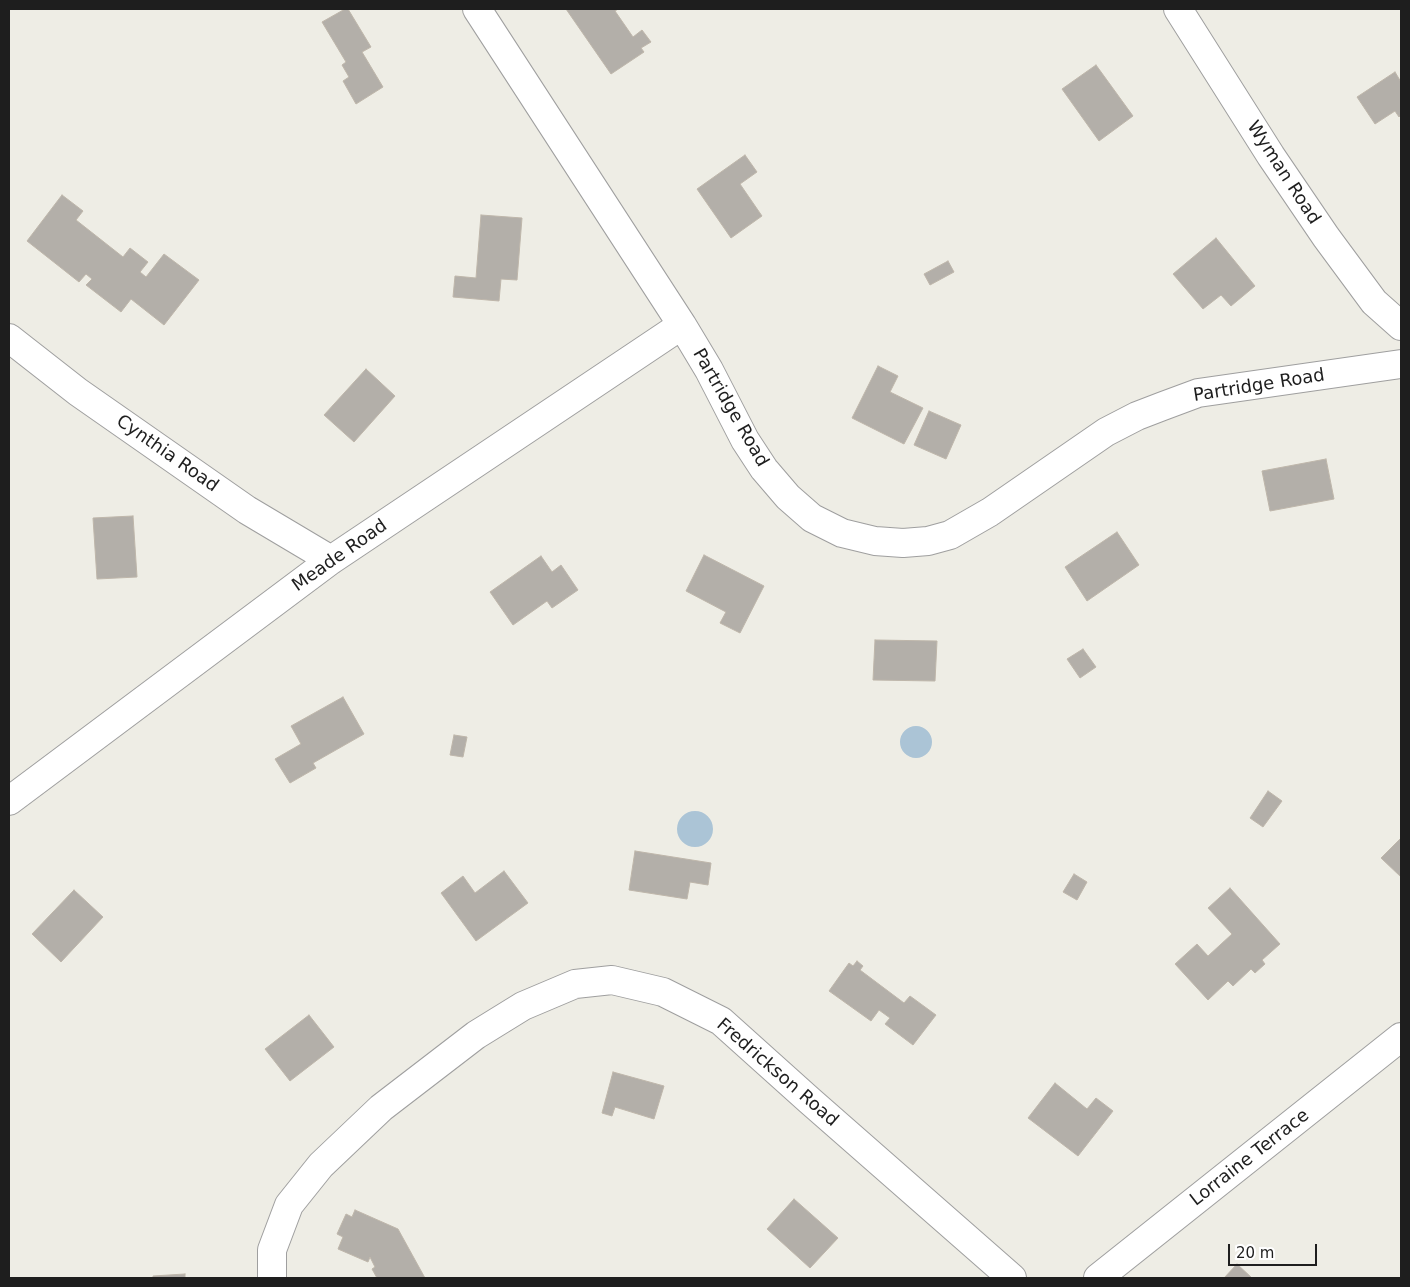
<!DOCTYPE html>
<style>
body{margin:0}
#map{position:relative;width:1410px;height:1287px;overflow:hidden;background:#eeede5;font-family:"DejaVu Sans",sans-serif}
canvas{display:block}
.frame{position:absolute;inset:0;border:10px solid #1e1e1e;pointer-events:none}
.scale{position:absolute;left:1228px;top:1244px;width:89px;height:22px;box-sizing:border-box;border:2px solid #1e1e1e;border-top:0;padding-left:6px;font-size:15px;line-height:18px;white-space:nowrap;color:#1e1e1e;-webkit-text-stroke:4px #fff;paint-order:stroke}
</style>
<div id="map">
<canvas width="1410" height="1287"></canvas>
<div class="frame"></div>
<div class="scale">20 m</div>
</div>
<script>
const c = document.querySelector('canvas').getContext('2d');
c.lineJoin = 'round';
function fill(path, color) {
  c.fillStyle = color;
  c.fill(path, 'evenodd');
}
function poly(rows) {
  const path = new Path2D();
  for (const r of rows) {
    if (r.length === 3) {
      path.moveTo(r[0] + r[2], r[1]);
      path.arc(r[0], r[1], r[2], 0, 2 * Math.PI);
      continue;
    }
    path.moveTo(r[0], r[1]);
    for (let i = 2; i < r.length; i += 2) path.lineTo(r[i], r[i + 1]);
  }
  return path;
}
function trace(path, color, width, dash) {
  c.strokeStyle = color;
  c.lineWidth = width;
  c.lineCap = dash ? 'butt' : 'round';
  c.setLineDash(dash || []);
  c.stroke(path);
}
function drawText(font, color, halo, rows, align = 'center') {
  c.font = font + ' "DejaVu Sans",sans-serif';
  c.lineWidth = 4.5;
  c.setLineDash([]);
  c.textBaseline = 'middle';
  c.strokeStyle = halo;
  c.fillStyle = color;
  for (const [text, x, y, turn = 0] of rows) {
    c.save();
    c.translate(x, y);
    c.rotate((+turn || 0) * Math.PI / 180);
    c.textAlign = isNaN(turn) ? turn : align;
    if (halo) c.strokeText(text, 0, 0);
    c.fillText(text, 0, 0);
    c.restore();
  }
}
fill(poly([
 [916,742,16],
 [695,829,18]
]), '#abc4d6');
const building = poly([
 [345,9,348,9,371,47,362,52,383,87,356,104,343,81,349,77,342,65,346,62,322,22,345,9],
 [566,9,618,9,615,11,633,37,642,30,651,42,641,48,644,52,611,74,566,9],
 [1096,65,1133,116,1099,141,1062,89,1096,65],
 [1395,72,1401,82,1401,115,1399,117,1395,111,1375,124,1357,97,1395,72],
 [745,155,757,172,740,184,762,216,731,238,697,189,745,155],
 [62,195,83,211,76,220,123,257,130,248,148,262,140,272,146,277,164,254,199,280,164,325,131,299,121,312,86,285,92,279,86,274,79,282,27,241,62,195],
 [481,215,522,218,517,280,501,279,499,301,453,297,455,276,476,278,481,215],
 [1216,238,1255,286,1231,306,1221,295,1203,309,1173,274,1216,238],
 [948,261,954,272,930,285,924,274,948,261],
 [878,366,898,376,890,392,923,408,904,444,852,418,878,366],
 [366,369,395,396,354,442,324,415,366,369],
 [929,411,961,425,946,459,914,445,929,411],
 [1326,459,1334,499,1270,511,1262,471,1326,459],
 [133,516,137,577,97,579,93,518,133,516],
 [1117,532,1139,565,1087,601,1065,567,1117,532],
 [704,555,764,586,740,633,720,623,726,612,686,591,704,555],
 [541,556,552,572,561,565,578,590,552,608,547,601,513,625,490,592,541,556],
 [875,640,937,641,935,681,873,680,875,640],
 [1083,649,1096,667,1080,678,1067,659,1083,649],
 [343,697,364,734,313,763,316,768,290,783,275,759,301,744,291,726,343,697],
 [454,735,467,737,463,757,450,755,454,735],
 [1268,791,1282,801,1263,827,1250,818,1268,791],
 [1401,838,1401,877,1381,858,1401,838],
 [635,851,711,863,708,885,690,882,687,899,629,890,635,851],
 [504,871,528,903,476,941,441,893,463,876,475,893,504,871],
 [1074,874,1087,882,1077,900,1063,892,1074,874],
 [1230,888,1280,944,1262,960,1265,964,1255,973,1251,969,1233,986,1228,981,1208,1000,1175,964,1197,944,1208,956,1232,934,1208,908,1230,888],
 [74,890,103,917,61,962,32,934,74,890],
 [857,961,863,966,860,970,904,1003,910,996,936,1015,913,1045,885,1024,890,1018,879,1010,871,1021,829,991,849,963,853,966,857,961],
 [309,1015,334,1047,290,1081,265,1049,309,1015],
 [613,1072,664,1086,654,1119,615,1107,612,1116,602,1113,613,1072],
 [1055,1083,1087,1109,1096,1098,1113,1111,1078,1156,1028,1118,1055,1083],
 [794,1199,838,1238,810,1268,767,1229,794,1199],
 [355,1210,398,1229,425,1278,377,1278,372,1269,375,1267,370,1257,368,1262,338,1249,343,1237,337,1234,346,1214,352,1217,355,1210],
 [1237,1264,1252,1278,1224,1278,1237,1264],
 [185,1274,185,1278,153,1278,153,1276,185,1274]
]);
fill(building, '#b3afa9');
trace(building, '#beb6aa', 1);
const minor = poly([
 [477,9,682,325,709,370,745,440,764,469,788,497,812,518,842,533,875,541,903,543,928,541,950,535,990,512,1106,432,1137,416,1163,406,1198,393,1401,364],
 [1178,9,1271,156,1326,237,1374,302,1401,326],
 [9,338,78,392,247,510,331,560],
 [9,801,331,560,682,325],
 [272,1278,272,1250,289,1205,321,1165,381,1108,476,1035,523,1006,575,984,612,980,663,992,721,1021,809,1100,1012,1278],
 [1098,1278,1401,1037]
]);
trace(minor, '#9f9f9f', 30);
trace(minor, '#fff', 28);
drawText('18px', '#1e1e1e', '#fff', [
 ["Wyman Road",1283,173,57],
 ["Partridge Road",1259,386,-9],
 ["Partridge Road",730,408,60],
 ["Cynthia Road",167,454,35],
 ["Meade Road",340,556,-35],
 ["Fredrickson Road",777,1073,41],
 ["Lorraine Terrace",1250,1158,-38]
]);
</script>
